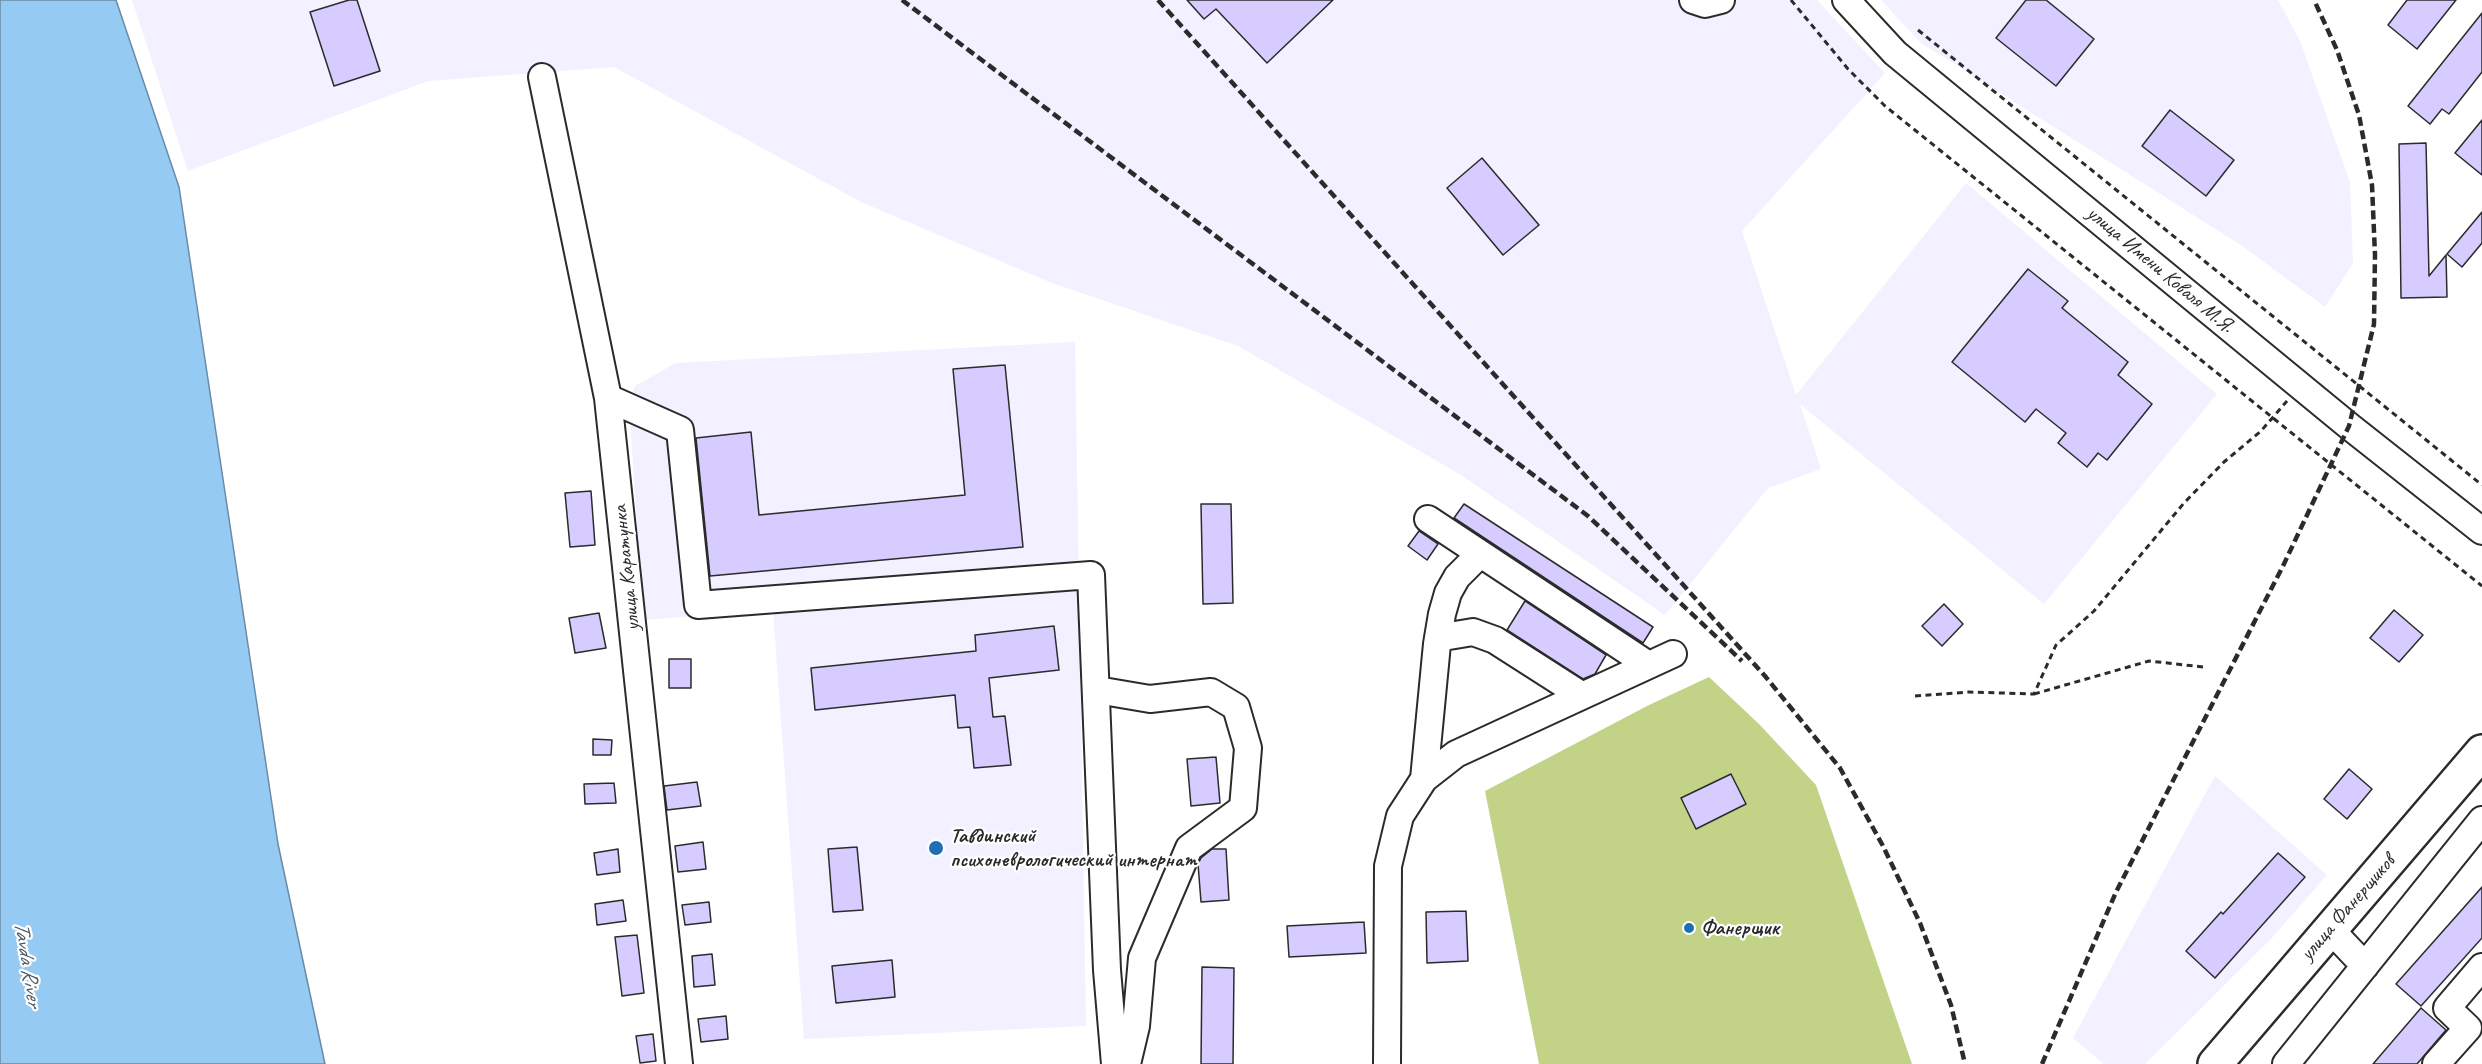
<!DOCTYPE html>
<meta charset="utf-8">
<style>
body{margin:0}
canvas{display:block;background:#fff}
</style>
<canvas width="2482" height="1064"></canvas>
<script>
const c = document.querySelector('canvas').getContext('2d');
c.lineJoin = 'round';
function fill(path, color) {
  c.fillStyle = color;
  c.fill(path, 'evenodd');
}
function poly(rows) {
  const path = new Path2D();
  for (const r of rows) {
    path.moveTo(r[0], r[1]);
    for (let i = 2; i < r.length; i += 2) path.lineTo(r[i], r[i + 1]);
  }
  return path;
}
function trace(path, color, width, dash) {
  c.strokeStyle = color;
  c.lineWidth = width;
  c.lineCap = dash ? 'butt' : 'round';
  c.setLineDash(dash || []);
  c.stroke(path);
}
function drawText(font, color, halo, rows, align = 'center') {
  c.font = font + ' Caveat,sans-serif';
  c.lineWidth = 4.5;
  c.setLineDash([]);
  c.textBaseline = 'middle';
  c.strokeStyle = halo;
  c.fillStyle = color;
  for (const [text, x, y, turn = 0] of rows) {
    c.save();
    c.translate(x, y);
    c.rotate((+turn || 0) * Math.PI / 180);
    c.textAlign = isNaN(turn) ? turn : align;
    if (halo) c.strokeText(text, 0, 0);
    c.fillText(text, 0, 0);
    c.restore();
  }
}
fill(poly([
 [132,0,1817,0,1885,73,1742,231,1796,395,1966,183,2217,394,2044,604,1800,404,1821,469,1768,488,1665,615,1461,475,1238,346,1052,283,861,202,614,67,428,81,188,171],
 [1881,0,2278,0,2300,41,2350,182,2353,263,2325,307,2241,245,1921,43],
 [1075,342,1086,1026,804,1039,773,610,643,620,629,403,635,386,676,363],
 [2215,776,2327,875,2271,939,2145,1064,2104,1064,2073,1038]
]), '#f3f0ff');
fill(poly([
 [1709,677,1759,724,1816,785,1912,1064,1539,1064,1485,791,1649,705]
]), '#c2d388');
const water = poly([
 [0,0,116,0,179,187,278,844,325,1064,0,1064,0,0]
]);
fill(water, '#95caf3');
trace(water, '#6b8aa3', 1.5);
const building = poly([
 [349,0,357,0,380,71,334,86,310,12,349,0],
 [1187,0,1333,0,1267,63,1216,9,1204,19,1187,0],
 [2026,0,2046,0,2094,39,2056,86,1996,38,2026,0],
 [2407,0,2456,0,2417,49,2388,25,2407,0],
 [2482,13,2482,72,2449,114,2442,109,2430,124,2408,106,2482,13],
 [2170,110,2234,160,2206,196,2142,146,2170,110],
 [2482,120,2482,175,2455,153,2482,120],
 [2426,143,2429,276,2446,255,2447,297,2401,298,2399,144,2426,143],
 [1482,158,1539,225,1503,255,1447,188,1482,158],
 [2482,212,2482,243,2462,267,2447,254,2482,212],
 [2028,269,2068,301,2062,308,2128,362,2118,375,2152,404,2107,460,2098,453,2087,467,2058,443,2066,433,2036,409,2025,422,1952,362,2028,269],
 [1005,365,1023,547,710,576,696,438,751,432,759,515,965,495,953,369,1005,365],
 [591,491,595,545,570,547,565,493,591,491],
 [1201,504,1231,504,1233,603,1203,604,1201,504],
 [1464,504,1653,627,1643,643,1454,518,1464,504],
 [1419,531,1438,544,1427,560,1408,546,1419,531],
 [1525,601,1606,655,1595,674,1583,679,1507,630,1525,601],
 [1944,604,1963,624,1942,646,1922,626,1944,604],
 [2394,610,2423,635,2399,662,2370,638,2394,610],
 [599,613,606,648,575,653,569,618,599,613],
 [1054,626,1059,670,989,678,993,717,1005,716,1011,765,974,768,970,727,958,728,955,695,815,710,811,668,976,651,975,635,1054,626],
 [669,659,691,659,691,688,669,688,669,659],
 [593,739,612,740,611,755,593,755,593,739],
 [1216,757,1220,803,1191,806,1187,759,1216,757],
 [2349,769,2372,789,2347,819,2324,799,2349,769],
 [1731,774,1746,804,1696,829,1681,798,1731,774],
 [697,782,701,806,667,810,664,786,697,782],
 [614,783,616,803,585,804,584,784,614,783],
 [703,842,706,869,678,872,675,846,703,842],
 [857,847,863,910,833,912,828,849,857,847],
 [618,849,620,872,597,875,594,853,618,849],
 [1212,849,1226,849,1229,900,1201,902,1198,864,1201,858,1212,849],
 [2278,853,2305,877,2215,978,2186,951,2221,912,2223,914,2278,853],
 [2482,887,2482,938,2421,1006,2396,984,2482,887],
 [623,900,626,921,597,925,595,904,623,900],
 [709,902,711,922,685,925,682,905,709,902],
 [1466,911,1468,961,1427,963,1426,912,1466,911],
 [1364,922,1366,953,1289,957,1287,926,1364,922],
 [637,935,644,993,622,996,615,937,637,935],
 [712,954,715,985,694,987,692,956,712,954],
 [892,960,895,997,836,1003,832,966,892,960],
 [1202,967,1234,968,1233,1064,1201,1064,1202,967],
 [2421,1008,2446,1030,2417,1064,2373,1064,2421,1008],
 [726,1016,728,1039,701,1042,698,1019,726,1016],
 [653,1034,656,1061,640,1063,636,1036,653,1034]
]);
fill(building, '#d7ccff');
trace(building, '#2b2b2b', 1.5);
const minor = poly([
 [1693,0,1705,4,1721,0],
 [1846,0,1895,53,2349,426,2482,531],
 [542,77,608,398,679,1064],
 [608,398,680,430,698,605,1091,575,1107,970,1115,1064],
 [1428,519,1647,664],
 [1437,644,1443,637,1473,632,1495,640,1581,695],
 [1097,690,1150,699,1211,692,1236,707,1248,748,1243,808,1189,848,1142,958,1136,1026,1127,1064],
 [1424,779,1437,644,1442,614,1448,593,1457,577,1480,554],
 [2330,929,2365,966],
 [1387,1064,1388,866,1400,816,1424,779,1456,754,1673,654],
 [2286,1064,2482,820],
 [2436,1064,2468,1028,2447,1008,2482,967]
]);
const major = poly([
 [2215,1064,2482,752]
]);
trace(minor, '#2b2b2b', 30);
trace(major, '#2b2b2b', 38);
trace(poly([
 [1791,0,1848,69,1885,106,2482,586],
 [1918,30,2482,485],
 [2034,694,2149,661,2203,667],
 [1915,696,1969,692,2034,694,2056,645,2094,611,2184,503,2224,462,2261,431,2287,401]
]), '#2b2b2b', 3, [6, 4.5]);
trace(minor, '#fff', 26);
trace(major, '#fff', 33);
trace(poly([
 [902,0,1588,516,1742,661],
 [1158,0,1765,676,1840,768,1883,846,1920,923,1951,1005,1965,1064],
 [2042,1064,2116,892,2283,566,2349,426,2374,324,2375,255,2372,185,2359,115,2337,50,2314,0]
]), '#2b2b2b', 4.5, [9, 4.5]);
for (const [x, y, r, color] of [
 [936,848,8,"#1f6fb2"],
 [1689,928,6,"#1f6fb2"]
]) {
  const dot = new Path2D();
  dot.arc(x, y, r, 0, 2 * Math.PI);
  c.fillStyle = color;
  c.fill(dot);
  trace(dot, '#fff', 2);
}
drawText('21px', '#2b2b2b', '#fff', [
 ["улица Имени Коваля М.Я.",2160,270,40],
 ["улица Каратунка",627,568,-96],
 ["улица Фанерщиков",2348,908,-49]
]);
drawText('bold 21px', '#2b2b2b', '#fff', [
 ["Тавдинский",950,836],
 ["психоневрологический интернат",950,860],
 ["Фанерщик",1701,928]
], 'left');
drawText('italic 22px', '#4b5b67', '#fff', [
 ["Tavda River",27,964,81]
]);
</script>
